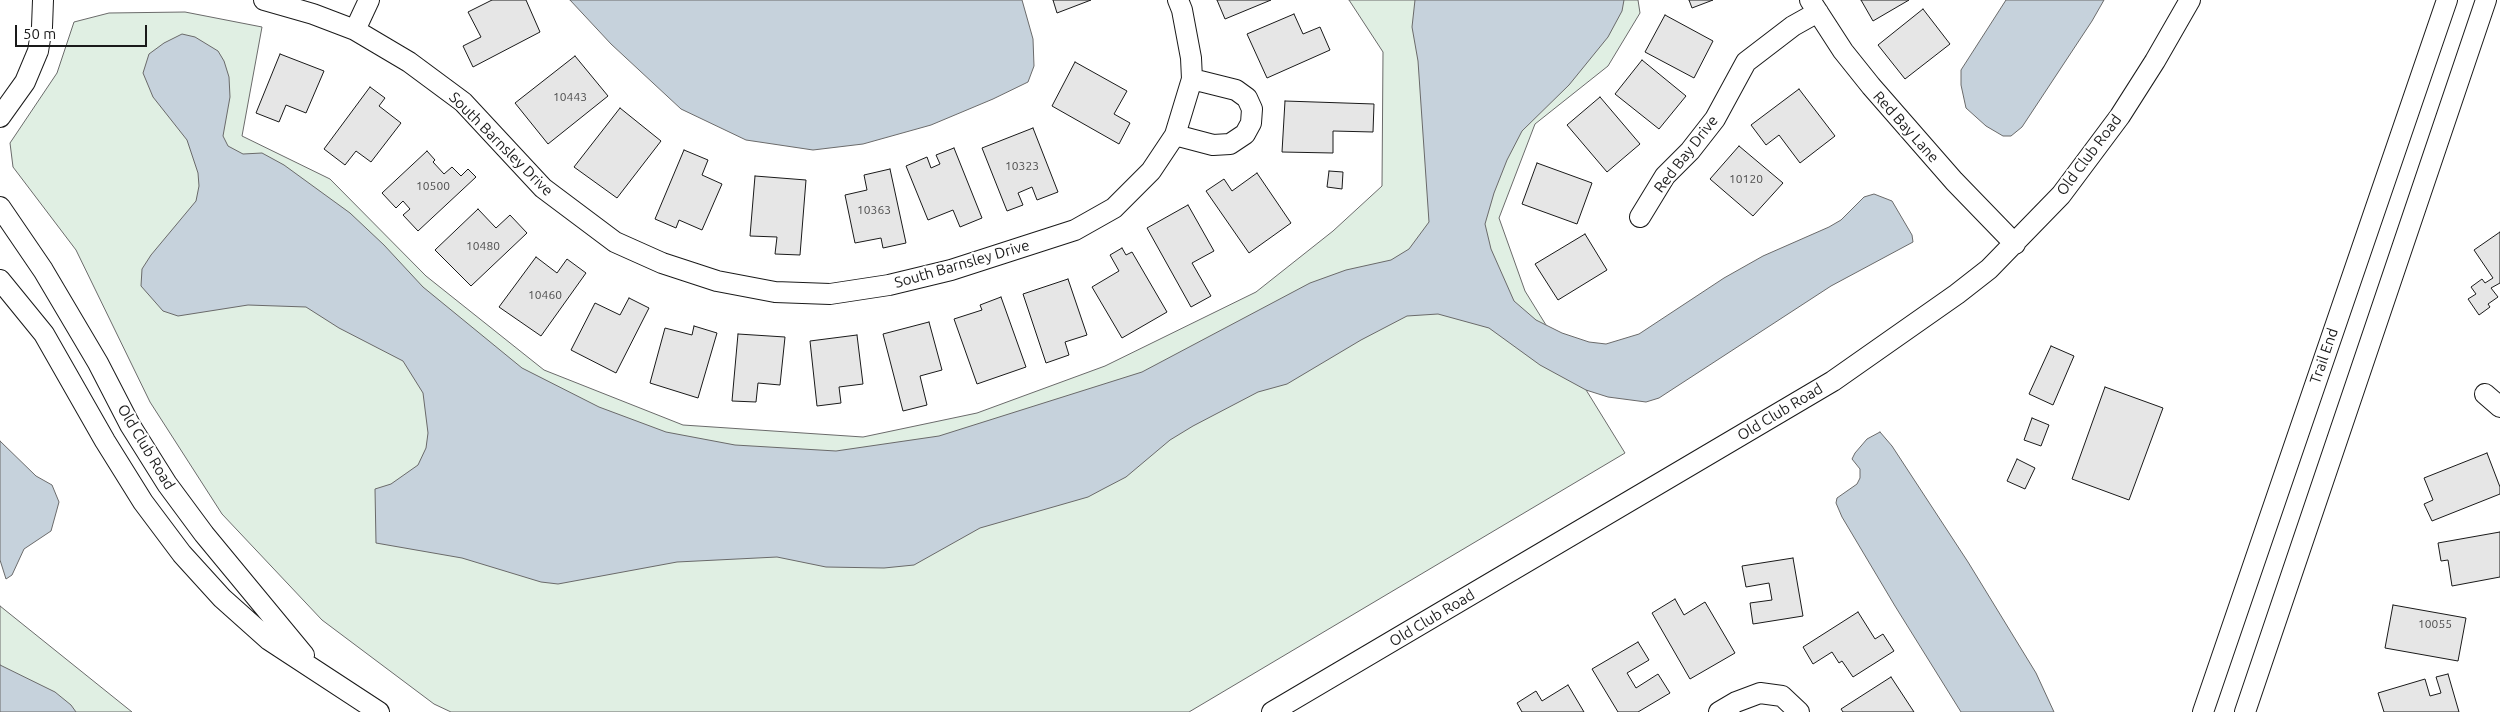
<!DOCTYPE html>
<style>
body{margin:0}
#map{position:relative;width:2500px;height:712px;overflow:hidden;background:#fff;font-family:Ubuntu,sans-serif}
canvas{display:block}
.scale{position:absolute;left:15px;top:25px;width:132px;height:22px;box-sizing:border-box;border:2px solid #1a1a1a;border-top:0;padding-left:6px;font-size:15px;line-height:18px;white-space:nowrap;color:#1a1a1a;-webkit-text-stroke:4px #fff;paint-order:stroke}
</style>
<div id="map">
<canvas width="2500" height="712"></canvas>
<div class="scale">50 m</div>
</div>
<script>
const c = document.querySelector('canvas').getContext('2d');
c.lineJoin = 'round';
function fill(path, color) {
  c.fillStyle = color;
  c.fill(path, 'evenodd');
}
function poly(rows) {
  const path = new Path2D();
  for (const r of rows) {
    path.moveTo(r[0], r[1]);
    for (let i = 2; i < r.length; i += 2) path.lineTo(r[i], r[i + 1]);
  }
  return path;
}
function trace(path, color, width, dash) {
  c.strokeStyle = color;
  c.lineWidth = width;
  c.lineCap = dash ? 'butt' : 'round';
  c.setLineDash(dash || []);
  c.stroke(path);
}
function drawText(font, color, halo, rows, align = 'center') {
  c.font = font + ' Ubuntu,sans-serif';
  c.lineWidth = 4;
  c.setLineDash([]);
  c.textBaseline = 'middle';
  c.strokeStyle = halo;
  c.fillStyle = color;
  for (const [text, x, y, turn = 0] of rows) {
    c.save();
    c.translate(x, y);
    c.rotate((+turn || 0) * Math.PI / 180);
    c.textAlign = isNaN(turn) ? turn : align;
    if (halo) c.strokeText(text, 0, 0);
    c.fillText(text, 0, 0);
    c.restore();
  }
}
const green = poly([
 [1349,0,1638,0,1640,13,1608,66,1535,124,1499,218,1525,291,1625,453,1189,712,451,712,434,704,322,620,222,514,150,402,76,250,13,167,10,143,57,73,74,22,109,13,185,12,262,27,242,136,330,179,426,276,544,370,683,425,863,437,977,413,1105,366,1256,292,1333,231,1382,186,1383,52,1349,0],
 [0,606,132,712,0,712,0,606]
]);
fill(green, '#e0efe3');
trace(green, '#6a6a6a', 1);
const water = poly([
 [570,0,1022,0,1033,39,1034,66,1028,82,993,99,931,125,863,144,813,150,746,140,681,109,611,44,570,0],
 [1415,0,1624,0,1622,11,1608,37,1569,85,1522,131,1507,160,1494,193,1485,224,1491,249,1514,301,1536,320,1562,333,1589,342,1606,344,1639,334,1724,278,1763,256,1829,227,1841,220,1864,197,1874,194,1892,201,1912,235,1913,242,1831,286,1659,398,1646,402,1608,397,1586,390,1540,365,1489,328,1438,314,1407,316,1361,340,1287,384,1258,392,1193,426,1170,440,1126,477,1103,489,1088,497,980,528,914,565,884,568,826,567,777,557,677,562,558,584,541,582,462,558,376,543,375,489,391,484,418,465,426,448,428,433,423,393,403,361,339,328,306,307,248,305,178,316,163,311,141,286,142,269,151,255,196,201,199,186,198,173,187,140,153,97,143,73,149,54,164,43,182,34,195,37,218,51,224,61,229,77,230,97,223,136,228,146,243,154,262,153,284,165,350,213,384,245,423,287,522,368,599,407,666,432,735,445,836,451,939,436,1142,372,1310,283,1346,270,1391,260,1409,249,1429,222,1418,61,1412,27,1415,0],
 [2006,0,2104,0,2092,21,2022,127,2011,136,2003,136,1986,126,1966,108,1961,85,1961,70,2006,0],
 [1880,432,1892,446,1968,562,2036,673,2054,712,1961,712,1895,606,1842,517,1836,503,1837,498,1857,484,1860,478,1860,469,1852,459,1855,453,1867,439,1880,432],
 [0,441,36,476,52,485,59,502,51,531,24,549,12,575,6,579,0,560,0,441],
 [0,665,55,692,71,705,76,712,0,712,0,665]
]);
fill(water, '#c6d2dc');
trace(water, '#6a6a6a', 1);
const building = poly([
 [492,0,526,0,540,32,473,67,463,46,481,37,468,12,492,0],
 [1053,0,1091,0,1057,13,1053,0],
 [1217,0,1271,0,1225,19,1217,0],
 [1689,0,1713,0,1692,8,1689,0],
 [1861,0,1909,0,1873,21,1861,0],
 [1923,9,1950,44,1905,79,1878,45,1923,9],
 [1294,14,1303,34,1320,27,1330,50,1267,78,1247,34,1294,14],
 [1665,15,1713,41,1694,78,1645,52,1665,15],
 [280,54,324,71,306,113,286,105,279,122,256,113,280,54],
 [575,56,608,96,548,144,515,103,575,56],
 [1642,60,1686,96,1659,129,1615,94,1642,60],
 [1075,62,1127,91,1114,114,1130,123,1119,144,1052,106,1075,62],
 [370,87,385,98,379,106,401,123,371,162,356,151,345,165,324,149,370,87],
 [1799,89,1835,136,1800,163,1779,135,1766,145,1751,125,1799,89],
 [1600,97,1640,144,1607,172,1567,125,1600,97],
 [1285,101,1374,104,1373,132,1333,131,1333,153,1282,152,1285,101],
 [620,108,661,141,617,198,574,167,620,108],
 [1033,128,1058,192,1037,200,1032,187,1018,193,1023,205,1007,211,982,148,1033,128],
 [1739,146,1783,183,1753,216,1710,179,1739,146],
 [954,148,982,218,960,227,953,210,928,220,906,166,927,157,931,168,940,164,936,155,954,148],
 [684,150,708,160,702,175,722,184,702,230,679,220,676,228,655,219,684,150],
 [427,151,435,160,433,162,444,174,452,167,461,176,468,169,476,177,418,231,403,215,410,209,403,201,396,208,382,193,427,151],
 [1537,163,1592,183,1577,224,1522,204,1537,163],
 [890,169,906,243,883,248,881,238,855,243,845,195,867,190,864,175,890,169],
 [1329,171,1343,172,1342,189,1327,187,1329,171],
 [1257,173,1291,223,1249,253,1206,191,1224,179,1232,191,1257,173],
 [755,176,806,180,800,255,775,254,777,237,750,236,755,176],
 [1188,205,1214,251,1192,263,1211,296,1191,307,1147,228,1188,205],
 [478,209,496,228,510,215,527,233,471,286,435,250,478,209],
 [2500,232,2500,283,2491,288,2498,297,2488,304,2490,307,2479,315,2468,299,2476,294,2471,287,2482,279,2485,283,2493,278,2474,250,2500,232],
 [1585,234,1607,270,1558,300,1535,264,1585,234],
 [1122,248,1126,255,1132,252,1167,312,1122,338,1092,287,1119,271,1110,255,1122,248],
 [536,257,557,273,567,259,586,273,541,336,499,307,536,257],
 [1068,279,1087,335,1065,342,1069,355,1046,363,1023,294,1068,279],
 [1001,297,1026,367,977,384,954,319,982,310,980,305,1001,297],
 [629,298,649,308,616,373,571,350,595,303,620,315,629,298],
 [929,322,942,370,920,376,927,405,903,411,883,334,929,322],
 [694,326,717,333,698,398,650,383,665,328,692,335,694,326],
 [738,334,785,337,780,385,758,383,756,402,732,401,738,334],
 [857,335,863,384,839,387,841,403,817,406,810,341,857,335],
 [2051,346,2074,356,2053,405,2029,394,2051,346],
 [2105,387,2163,408,2129,500,2072,479,2105,387],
 [2032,418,2049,425,2041,446,2024,440,2032,418],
 [2487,453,2500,487,2500,494,2432,521,2424,504,2433,500,2424,478,2487,453],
 [2017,459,2035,468,2025,489,2007,481,2017,459],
 [2500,532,2500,577,2452,586,2448,560,2441,561,2438,543,2500,532],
 [1793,558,1803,616,1753,624,1750,603,1772,600,1769,583,1746,587,1742,566,1793,558],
 [1675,599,1684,615,1705,602,1735,653,1690,679,1652,613,1675,599],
 [2393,605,2466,618,2458,661,2385,648,2393,605],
 [1858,612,1875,639,1883,634,1894,651,1853,677,1842,661,1839,663,1832,652,1813,664,1803,647,1858,612],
 [1638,642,1649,660,1627,673,1636,688,1658,674,1670,693,1638,712,1618,712,1592,669,1638,642],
 [2448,674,2459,712,2384,712,2378,693,2425,679,2430,696,2441,693,2436,677,2448,674],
 [1891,677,1914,712,1843,712,1841,709,1891,677],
 [1568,685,1584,712,1522,712,1517,703,1536,691,1542,701,1568,685]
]);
fill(building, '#e6e6e6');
trace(building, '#1a1a1a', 1);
const minor = poly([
 [264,0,313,14,355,30,409,62,463,102,543,188,615,242,662,263,717,281,775,292,830,294,889,285,951,270,1075,230,1114,208,1151,171,1175,135,1192,79,1191,58,1182,10,1178,0],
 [1810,0,1843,51,1871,86,1954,181,2015,244],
 [355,30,369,0],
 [0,117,25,82,38,51,42,27,43,0],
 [1175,135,1213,145,1230,144,1245,134,1251,123,1252,109,1247,98,1236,90,1192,79],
 [0,207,43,270,98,363,130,425,167,484,204,534,304,655],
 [1640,217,1665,176,1690,151,1715,119,1746,62,1793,26,1818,12],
 [0,280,44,334,105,441,143,502,182,554,222,598,269,640,379,712],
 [2485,394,2500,407],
 [1272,712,1833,381,1957,294,1989,269,2061,195,2120,116,2155,61,2190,0],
 [1719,712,1736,702,1760,693,1782,696,1799,712],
 [2203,712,2447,0],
 [2245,712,2486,0]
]);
trace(minor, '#1a1a1a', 22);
trace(minor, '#fff', 20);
drawText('12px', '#4d4d4d', null, [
 ["10443",570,97],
 ["10323",1022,166],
 ["10120",1746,179],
 ["10500",433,186],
 ["10363",874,210],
 ["10480",483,246],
 ["10460",545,295],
 ["10055",2435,624]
]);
drawText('15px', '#1a1a1a', '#fff', [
 ["Red Bay Lane",1906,127,48],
 ["South Barnsley Drive",501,144,45],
 ["Red Bay Drive",1686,154,-52],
 ["Old Club Road",2089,155,-53],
 ["South Barnsley Drive",962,264,-16],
 ["Trail End",2324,356,-71],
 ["Old Club Road",1780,412,-31],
 ["Old Club Road",146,447,59],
 ["Old Club Road",1432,618,-31]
]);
</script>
